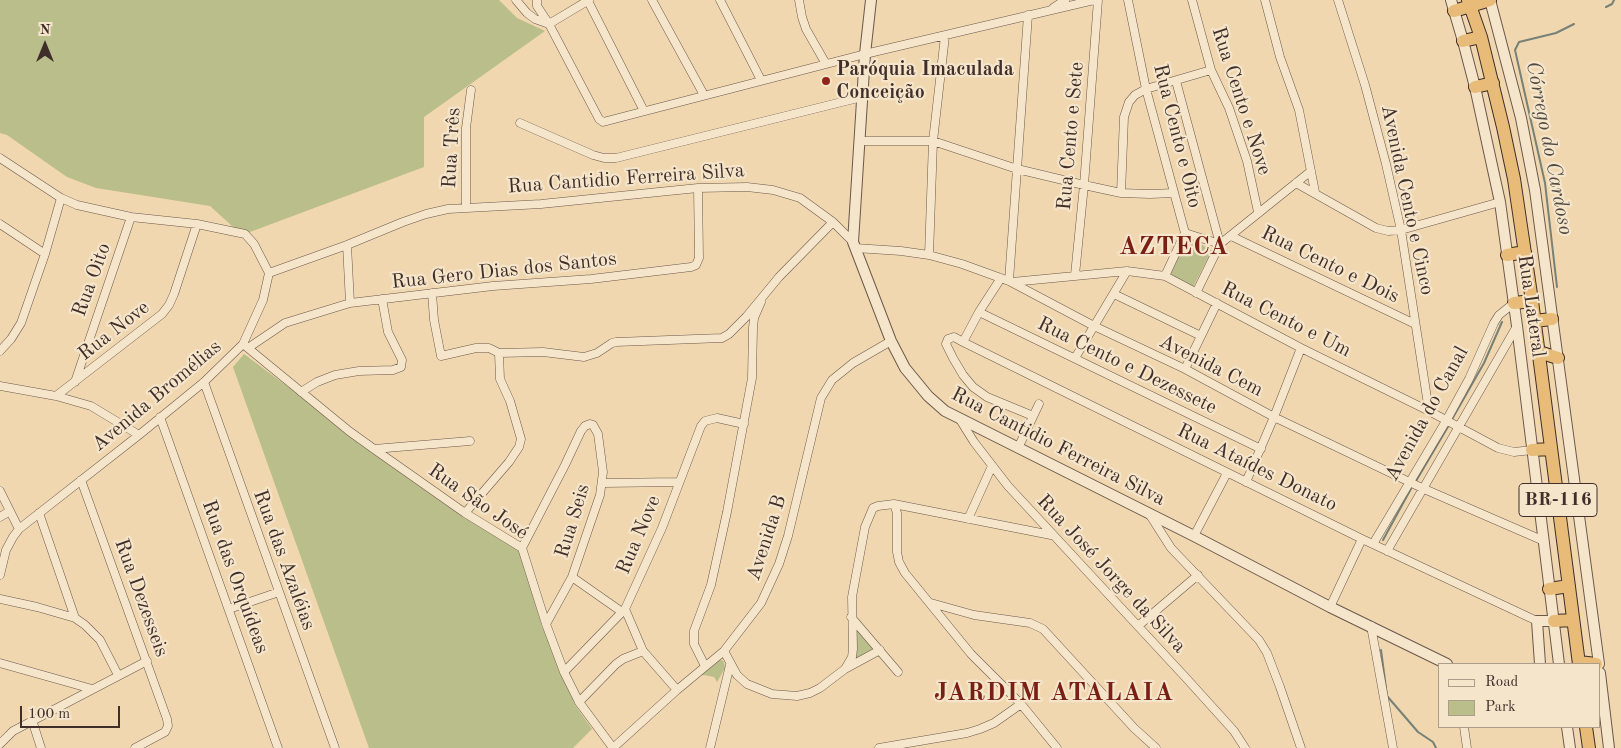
<!DOCTYPE html>
<meta charset="utf-8">
<style>
body{margin:0}
#map{position:relative;width:1621px;height:748px;overflow:hidden;background:#f0d7af;font-family:"Old Standard TT",serif}
canvas{display:block}
.legend{position:absolute;left:1438px;top:663px;width:162px;height:65px;box-sizing:border-box;background:#f5e5cb;border:1px solid #ac9c8a;margin:0;padding:6px 9px;list-style:none;font-size:15px;color:#3f2e29}
.legend li{display:flex;align-items:center;gap:10px;height:25px}
.legend b{width:25px;border:1px solid #ac9c8a}
.north{position:absolute;left:20px;top:20px;width:50px;height:50px;-webkit-text-stroke:4px #f5e5cb;paint-order:stroke;rotate:0deg;font-size:14px;font-weight:700;line-height:20px;text-align:center;color:#3f2e29}
.north::after{content:'';display:block;margin:auto;width:18px;height:22px;background:#3f2e29;clip-path:polygon(50% 0,100% 100%,50% 72%,0 100%)}
.scale{position:absolute;left:20px;top:706px;width:100px;height:22px;box-sizing:border-box;border:2px solid #3f2e29;border-top:0;padding-left:6px;font-size:15px;line-height:18px;white-space:nowrap;color:#3f2e29;-webkit-text-stroke:4px #f5e5cb;paint-order:stroke}
</style>
<div id="map">
<canvas width="1621" height="748"></canvas>
<ul class="legend">
<li><b style="height:6px;background:#f5e5cb"></b>Road</li>
<li><b style="height:14px;background:#babe8b"></b>Park</li>
</ul>
<div class="north">N</div>
<div class="scale">100 m</div>
</div>
<script>
const c = document.querySelector('canvas').getContext('2d');
c.lineJoin = 'round';
function fill(path, color) {
  c.fillStyle = color;
  c.fill(path, 'evenodd');
}
function poly(rows) {
  const path = new Path2D();
  for (const r of rows) {
    path.moveTo(r[0], r[1]);
    for (let i = 2; i < r.length; i += 2) path.lineTo(r[i], r[i + 1]);
  }
  return path;
}
function trace(path, color, width, dash) {
  c.strokeStyle = color;
  c.lineWidth = width;
  c.lineCap = dash ? 'butt' : 'round';
  c.setLineDash(dash || []);
  c.stroke(path);
}
function drawText(font, color, halo, rows, align = 'center') {
  c.font = font + ' "Old Standard TT",serif';
  c.lineWidth = 4.5;
  c.setLineDash([]);
  c.textBaseline = 'middle';
  c.strokeStyle = halo;
  c.fillStyle = color;
  for (const [text, x, y, turn = 0] of rows) {
    c.save();
    c.translate(x, y);
    c.rotate((+turn || 0) * Math.PI / 180);
    c.textAlign = isNaN(turn) ? turn : align;
    if (halo) c.strokeText(text, 0, 0);
    c.fillText(text, 0, 0);
    c.restore();
  }
}
fill(poly([
 [0,0,499,0,517,18,545,31,424,117,424,167,242,235,210,206,96,188,67,177,7,135,0,133],
 [1188,238,1212,250,1193,287,1169,276],
 [244,354,434,496,464,517,518,544,542,627,552,645,575,705,592,729,573,748,369,748,233,367],
 [855,626,873,649,852,661],
 [719,658,724,662,725,668,717,682,714,677,704,675,696,676]
]), '#babe8b');
trace(poly([
 [1606,7,1612,4,1614,0],
 [1557,287,1545,183,1515,50,1519,42,1556,33,1574,24],
 [1451,421,1484,363,1502,322],
 [1416,481,1449,425],
 [1383,540,1413,485],
 [1381,650,1387,696,1418,732,1433,742,1436,748]
]), '#768178', 2);
const minor = poly([
 [516,0,527,13,535,19,549,24],
 [537,0,537,6,549,24,599,119,603,122,865,54,1094,0],
 [652,0,704,95],
 [720,0,761,80],
 [799,0,802,17,806,29,826,64],
 [1128,0,1146,89,1185,233,1165,276],
 [1192,0,1211,70,1229,108,1247,161,1258,212],
 [1265,0,1280,57,1299,110,1315,192],
 [1338,0,1365,85,1386,164,1401,230,1429,411],
 [588,1,644,111],
 [1053,8,1065,0],
 [549,24,589,0],
 [1176,81,1220,244],
 [520,123,593,155,604,158,616,158,862,97],
 [859,141,933,141,1017,169,1084,185,1121,193,1150,194,1174,193],
 [0,158,61,198,77,205,131,217,197,224,245,234,254,244,269,273,263,300,243,344,204,382,139,435,19,529,13,537,6,550,0,575],
 [1296,183,1376,228,1388,231,1401,230,1500,202],
 [1121,193,1124,117,1129,102,1135,95,1146,89,1211,70],
 [466,208,466,128,471,90],
 [0,224,45,254],
 [1185,233,1220,244],
 [1231,236,1415,324],
 [347,245,350,303],
 [855,248,901,251,929,255,962,264,1009,281,1094,326,1185,369,1274,417,1422,488,1544,541],
 [929,255,933,141,945,36],
 [269,273,347,245,403,222,426,214,448,209,541,204,698,188,747,187,773,190,800,198,833,222,853,242],
 [1075,275,1084,185,1098,0],
 [1009,281,1028,15],
 [1012,282,1127,271,1165,276,1301,348,1429,411,1498,448,1514,452,1532,450],
 [432,293,434,320,441,356,476,348,489,348,499,353,543,352,584,357,597,353,612,343,616,342,722,338,729,334,746,317,779,277,833,222],
 [1196,293,1220,244,1311,171],
 [1114,294,1201,336],
 [979,312,1261,449],
 [963,342,979,312,1001,278],
 [243,344,349,431,374,449,465,513,522,548,546,624,564,672,579,702,613,748],
 [248,348,285,323,350,303,493,286,591,279,691,267,696,265,699,258,698,188],
 [0,351,11,339,21,323,45,254,61,198],
 [1075,358,1127,271],
 [1185,369,1217,303],
 [75,382,131,217],
 [204,382,335,748],
 [0,386,56,396,91,406,139,435],
 [301,392,317,382,335,375,359,371,393,370,401,367,402,360,388,332,382,299],
 [56,396,162,314,169,305,174,294,197,224],
 [1033,416,987,397,973,387,963,375,953,358,946,344,948,339,954,337,963,342,1362,539,1537,621],
 [160,417,278,748],
 [959,418,974,442,1008,486,1187,679,1234,731,1245,748],
 [1018,448,1039,404],
 [374,449,470,441],
 [81,480,167,719,168,726,165,732,135,748],
 [1246,482,1274,417,1301,348],
 [603,483,679,482],
 [0,491,19,529],
 [894,504,897,513,897,552,899,562,905,573,971,654,1021,704,1057,748],
 [39,513,75,618],
 [465,513,509,462,519,447,521,439,510,401,500,379,499,353],
 [1150,515,1171,548,1259,640,1267,653,1280,687,1301,748],
 [0,517,10,511],
 [968,519,992,466],
 [1194,536,1227,473],
 [1373,544,1446,421,1469,379,1494,323,1499,315,1514,303],
 [522,548,565,465,581,431,585,426,590,424,593,425,598,434,603,472,600,495,572,577,546,624],
 [1387,551,1517,326],
 [572,577,622,612],
 [0,599,37,607,75,618,85,625,100,640,118,675],
 [931,603,974,615,1030,623,1043,629,1134,728,1156,748],
 [1330,607,1362,539],
 [229,609,279,592],
 [851,617,898,672],
 [1138,626,1198,575],
 [1371,626,1393,748],
 [724,651,737,675,747,684,772,694,797,696,810,693,820,688,845,669,852,657,853,649,852,597,865,527,873,508,878,506,894,504,1051,535],
 [0,663,92,689],
 [705,666,694,644,694,631,711,585,727,512,752,378,753,328,754,318,761,302],
 [845,669,880,650],
 [564,672,625,609],
 [677,690,643,651,625,609,662,528,701,426,705,421,717,418,744,424],
 [579,702,616,664,623,659,643,651],
 [32,720,41,748],
 [1464,727,1467,748],
 [0,744,13,731,147,661],
 [613,748,677,690,724,651,761,603,779,564,788,536,821,398,832,380,853,363,891,341],
 [710,748,730,665],
 [879,748,967,733,980,729,994,723,1021,704]
]);
const tertiary = poly([
 [871,0,865,54,853,242,891,341,905,368,928,396,945,411,959,418,1194,536,1330,607,1447,664],
 [1451,0,1463,41,1475,87,1500,202,1517,326,1559,664],
 [1490,0,1521,118,1535,190,1599,664],
 [1540,664,1537,621,1554,621],
 [1600,673,1609,748],
 [1567,727,1570,748]
]);
const trunk = poly([
 [1468,0,1481,37,1503,127,1514,179,1532,301,1579,664],
 [1454,11,1490,0],
 [1463,41,1481,37],
 [1475,87,1493,83],
 [1507,255,1525,252],
 [1514,303,1532,301],
 [1534,321,1552,319],
 [1539,352,1558,358],
 [1532,450,1551,449],
 [1549,589,1569,586],
 [1554,621,1573,620],
 [1579,662,1596,664],
 [1586,727,1589,748]
]);
trace(minor, '#6b584a', 9);
trace(tertiary, '#6b584a', 12);
trace(trunk, '#3f2e29', 14);
trace(minor, '#f5e5cb', 8);
trace(tertiary, '#f5e5cb', 10);
trace(trunk, '#e8bc78', 12);
for (const [x, y, r, color] of [
 [826,81,5,"#8f2418"]
]) {
  const dot = new Path2D();
  dot.arc(x, y, r, 0, 2 * Math.PI);
  c.fillStyle = color;
  c.fill(dot);
  trace(dot, '#f5e5cb', 2);
}
for (const [x, y, w] of [
 [1558,500,78]
]) {
  const box = new Path2D();
  box.roundRect(x - w / 2, y - 16.5, w, 33, 4);
  c.fillStyle = '#f5e5cb';
  c.fill(box);
  trace(box, '#3f2e29', 1);
}
drawText('bold 19px', '#3f2e29', null, [
 ["BR-116",1558,500]
]);
drawText('bold 20px', '#3f2e29', '#f5e5cb', [
 ["Paróquia Imaculada",836,70],
 ["Conceição",836,93]
], 'left');
drawText('20px', '#3f2e29', '#f5e5cb', [
 ["Rua Cento e Nove",1241,101,72],
 ["Rua Cento e Sete",1071,136,-85],
 ["Rua Cento e Oito",1177,136,76],
 ["Rua Três",452,148,-87],
 ["Rua Cantidio Ferreira Silva",626,179,-4],
 ["Avenida Cento e Cinco",1407,200,78],
 ["Rua Cento e Dois",1330,265,26],
 ["Rua Gero Dias dos Santos",504,271,-6],
 ["Rua Oito",92,280,-70],
 ["Rua Lateral",1531,306,82],
 ["Rua Cento e Um",1286,320,27],
 ["Rua Nove",114,331,-38],
 ["Rua Cento e Dezessete",1127,366,26],
 ["Avenida Cem",1211,366,27],
 ["Avenida Bromélias",157,396,-40],
 ["Avenida do Canal",1427,414,-61],
 ["Rua Cantidio Ferreira Silva",1058,447,27],
 ["Rua Ataídes Donato",1257,468,26],
 ["Rua São José",478,502,35],
 ["Rua Seis",573,521,-73],
 ["Rua Nove",639,535,-67],
 ["Avenida B",767,538,-72],
 ["Rua das Azaléias",284,560,70],
 ["Rua José Jorge da Silva",1111,574,47],
 ["Rua das Orquídeas",235,577,70],
 ["Rua Dezesseis",141,598,70]
]);
drawText('italic 21px', '#514a43', '#f5e5cb', [
 ["Córrego do Cardoso",1549,148,79]
]);
c.letterSpacing = '1px';
drawText('bold 25px', '#7a1f14', '#f5e5cb', [
 ["AZTECA",1174,247],
 ["JARDIM ATALAIA",1054,693]
]);
c.letterSpacing = '0px';
</script>
